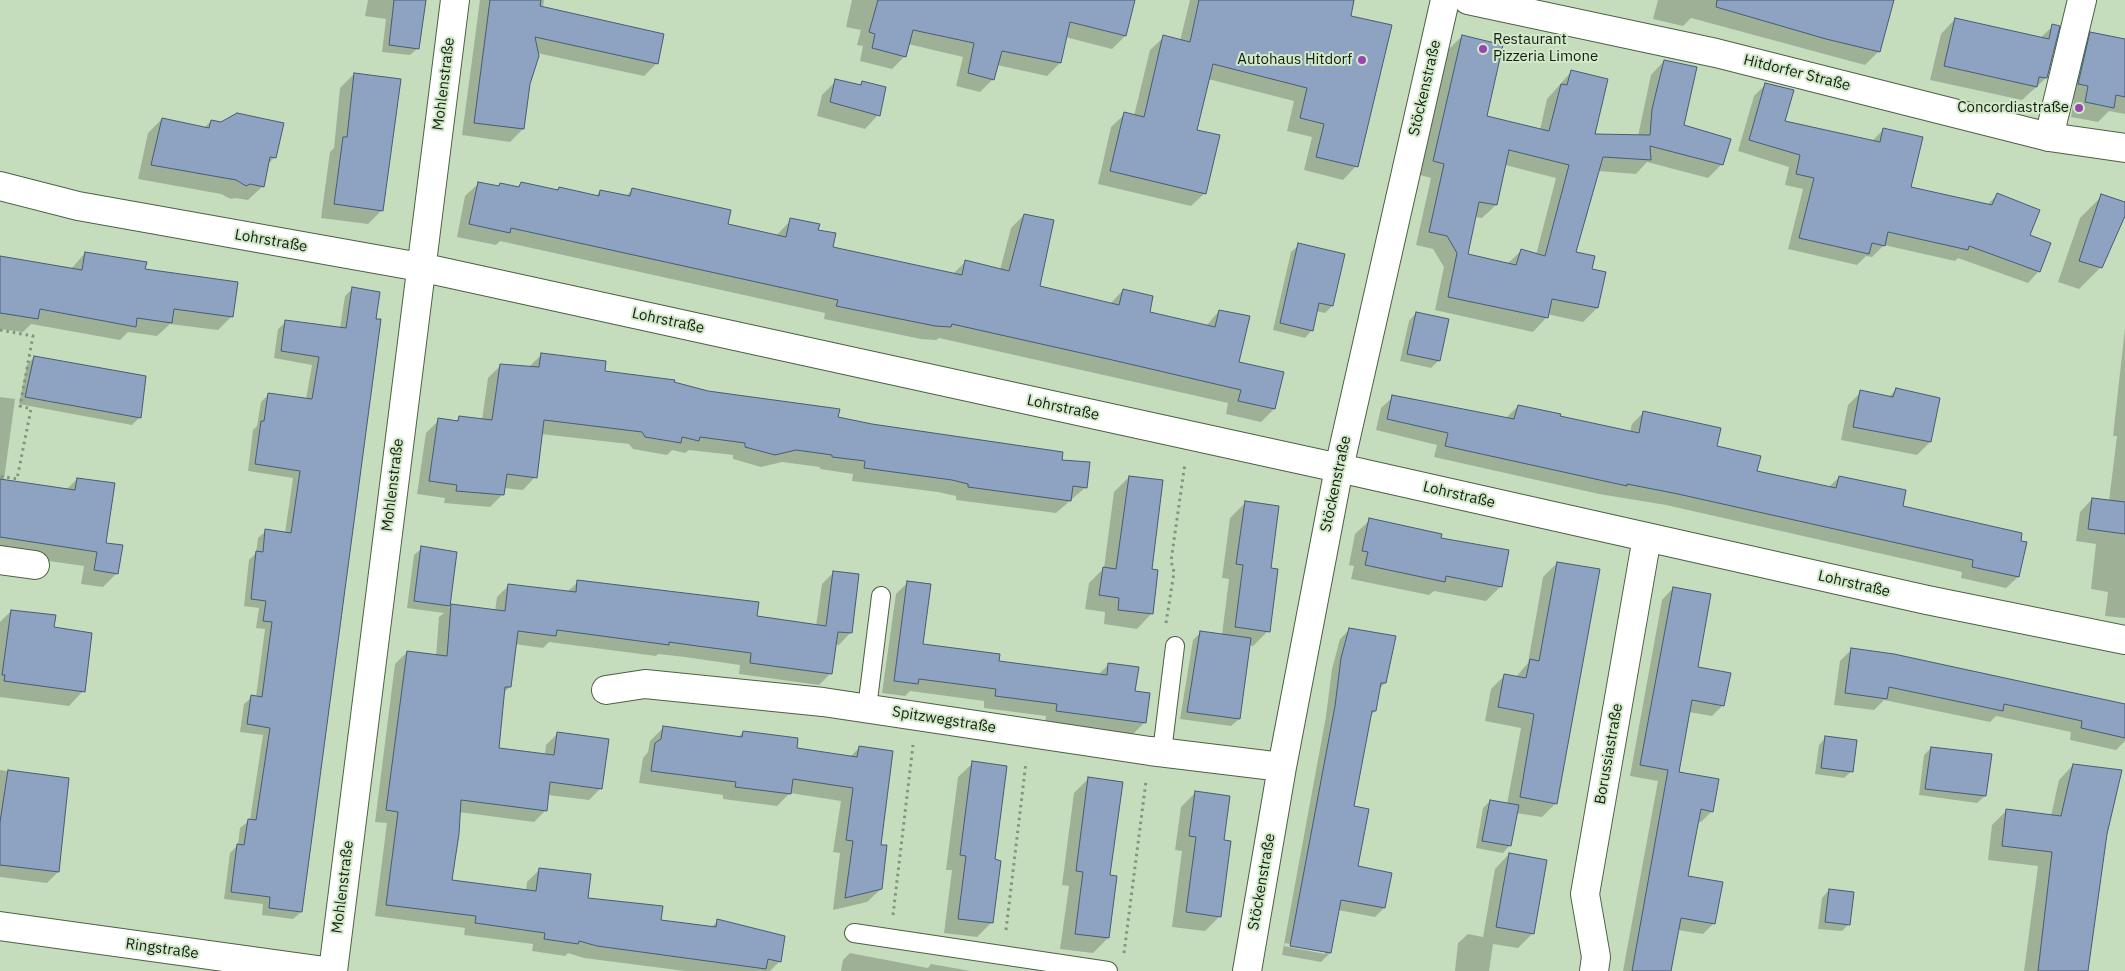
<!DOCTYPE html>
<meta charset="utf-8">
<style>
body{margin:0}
canvas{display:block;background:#c5ddbd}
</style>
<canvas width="2125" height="971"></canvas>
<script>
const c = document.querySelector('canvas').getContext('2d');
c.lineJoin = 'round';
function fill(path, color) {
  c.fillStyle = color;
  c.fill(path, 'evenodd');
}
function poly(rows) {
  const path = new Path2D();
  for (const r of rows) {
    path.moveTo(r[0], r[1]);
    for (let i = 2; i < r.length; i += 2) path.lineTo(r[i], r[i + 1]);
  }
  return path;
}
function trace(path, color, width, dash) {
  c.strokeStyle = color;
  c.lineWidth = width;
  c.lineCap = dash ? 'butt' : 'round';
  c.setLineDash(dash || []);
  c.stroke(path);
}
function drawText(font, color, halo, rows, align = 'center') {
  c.font = font + ' "IBM Plex Sans",sans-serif';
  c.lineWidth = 4;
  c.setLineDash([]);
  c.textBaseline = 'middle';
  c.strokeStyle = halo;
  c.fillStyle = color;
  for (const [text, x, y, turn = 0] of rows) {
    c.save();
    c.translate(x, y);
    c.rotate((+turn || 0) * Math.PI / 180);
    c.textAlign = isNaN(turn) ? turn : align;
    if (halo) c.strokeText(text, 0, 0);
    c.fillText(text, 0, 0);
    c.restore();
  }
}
fill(poly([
 [368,0,425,0,418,48,410,55,382,52,386,19,365,16],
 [480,0,544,0,543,7,657,63,644,76,537,53,528,84,523,129,510,142,462,135],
 [852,0,1134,0,1125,36,1112,49,1065,37,1060,63,1047,76,997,65,993,79,980,92,956,86,963,57,908,44,905,56,892,69,860,61,863,46,857,45,861,30,846,27],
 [1190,0,1353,0,1349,16,1356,166,1343,180,1304,170,1312,137,1287,131,1294,101,1208,79,1196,131,1205,193,1191,206,1098,184,1111,127,1125,114,1134,116,1150,50,1164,37,1180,41],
 [1658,0,1893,0,1879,51,1865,65,1691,18,1683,26,1653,19],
 [1955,19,2040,38,2053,26,2046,78,2022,100,1930,80,1941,34],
 [2091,33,2125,40,2125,114,2109,111,2098,122,2071,117,2074,100,2064,98,2076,48],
 [1462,36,1485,117,1540,130,1547,99,1571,72,1593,135,1638,136,1651,75,1664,61,1682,125,1722,164,1708,178,1647,162,1636,174,1598,171,1575,253,1590,270,1604,273,1597,308,1583,322,1547,314,1546,318,1533,332,1435,310,1444,267,1433,249,1416,245,1431,178,1420,175,1448,50],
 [1505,165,1556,178,1536,255,1521,251,1507,264,1466,255,1475,217,1482,218,1496,205],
 [354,74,382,210,368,224,321,218,330,152,334,148,340,88],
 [836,81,859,86,862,82,878,115,865,129,817,116,822,95],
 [1766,84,1784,122,1872,141,1884,129,1910,188,1987,205,1997,195,2039,271,2028,283,1958,258,1955,261,1884,245,1872,257,1866,256,1857,265,1788,249,1803,189,1785,185,1789,167,1738,151,1754,96],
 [162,119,204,128,211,121,274,158,267,165,263,186,248,200,235,198,231,199,221,194,138,179,148,133],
 [479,183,497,187,500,184,517,188,521,183,556,191,559,188,596,196,600,191,625,197,633,189,727,225,776,236,791,220,817,231,832,248,953,274,965,262,1000,270,1011,228,1024,215,1038,287,1110,304,1123,290,1148,313,1206,326,1219,311,1237,363,1274,409,1261,422,1226,414,1228,403,939,338,936,340,921,339,824,319,825,313,500,241,496,245,457,237,465,196],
 [2102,196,2125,203,2125,213,2101,267,2079,289,2058,282,2080,218],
 [1299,245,1344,255,1332,306,1325,313,1316,311,1312,330,1305,338,1273,330,1291,252],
 [85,253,144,270,232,316,218,330,170,324,157,336,128,332,120,340,31,324,23,332,0,329,0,257,71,269],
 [352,289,301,912,293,919,262,915,263,904,224,899,230,853,238,845,240,828,250,820,263,735,240,732,244,704,252,697,256,697,265,629,256,628,259,608,244,606,249,560,256,553,258,538,266,531,285,533,293,478,248,471,253,430,257,426,261,402,269,394,306,399,312,365,274,358,278,329,286,322,340,328,345,296],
 [1416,313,1447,320,1438,361,1431,368,1400,361,1409,321],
 [2125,328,2125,618,2105,616,2108,592,2091,589,2096,544,2076,541,2080,512,2092,499,2109,501,2117,436,2113,436],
 [542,354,604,372,673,383,708,393,1061,461,1086,487,1056,513,956,500,956,496,938,492,852,481,853,474,820,469,820,467,782,462,761,467,733,459,733,455,689,450,685,453,672,450,667,455,633,449,629,444,541,434,535,477,523,490,504,488,503,494,490,507,444,503,445,498,417,494,426,433,439,420,455,422,459,418,482,420,488,378,501,365,529,367],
 [34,357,140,417,132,425,19,404,27,365],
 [1896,389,1939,399,1930,442,1917,455,1841,440,1848,405,1861,392,1889,397],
 [0,397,15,399,4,480,66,490,77,479,117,573,103,587,81,584,84,566,0,554],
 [1393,397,1506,418,1518,406,1559,417,1630,432,1632,424,1644,412,1716,447,1756,472,1828,488,1839,477,1901,507,2018,577,2006,588,1961,578,1962,572,1666,505,1599,494,1434,457,1437,445,1376,430,1381,408],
 [1129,477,1150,570,1151,614,1137,629,1104,624,1105,612,1085,609,1089,583,1104,568,1114,492],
 [1245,503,1270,569,1268,631,1253,646,1249,645,1239,719,1231,726,1180,719,1193,640,1201,632,1222,635,1229,579,1222,578,1230,518],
 [1370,520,1439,539,1501,586,1486,601,1434,591,1429,595,1351,579,1354,566,1349,565,1355,534],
 [422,548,456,553,449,608,451,606,495,611,497,597,509,585,567,592,578,582,755,617,816,626,822,584,834,572,850,633,839,645,835,644,831,673,819,685,739,674,740,665,685,657,658,654,656,656,549,642,543,648,515,644,510,687,503,693,498,749,545,755,546,745,558,733,601,788,589,800,548,795,546,810,534,822,459,812,451,881,526,891,527,882,539,870,587,899,659,921,710,928,718,921,780,961,770,971,685,971,584,958,568,953,565,956,532,951,533,944,464,935,465,928,375,916,387,823,375,822,395,664,407,652,436,656,439,617,444,613,407,608,414,555],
 [1557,563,1556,803,1542,817,1516,813,1510,845,1503,853,1476,848,1483,808,1490,801,1507,804,1521,728,1485,721,1491,689,1505,675,1516,677,1528,663,1543,577],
 [908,582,922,645,998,662,1098,675,1109,664,1134,692,1144,723,1132,735,1045,723,1046,716,984,708,984,701,910,691,905,696,882,693,896,594],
 [1673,588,1696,668,1723,705,1712,716,1689,712,1678,773,1712,811,1701,822,1697,821,1687,877,1714,923,1703,934,1678,930,1670,971,1623,971,1658,781,1630,776,1662,600],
 [11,611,53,629,83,691,69,706,0,697,0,622],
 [1349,630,1385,683,1379,689,1375,711,1370,716,1353,807,1357,867,1384,908,1375,917,1338,910,1330,953,1321,962,1282,955,1326,716,1332,669,1340,639],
 [1285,943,1325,951,1325,954,1284,946],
 [1852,649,2125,706,2125,741,2116,750,2070,740,2071,732,1996,716,1990,722,1884,700,1874,710,1834,705,1840,661],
 [663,728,737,738,743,732,796,749,850,757,859,748,881,889,867,902,833,910,840,853,833,852,841,801,790,793,777,806,723,799,723,795,639,783,643,758,648,752,650,741],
 [1826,737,1852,771,1844,778,1815,774,1819,745],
 [1931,748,1990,755,1985,796,1977,803,1919,795,1924,755],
 [973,763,992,922,977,937,944,933,952,870,946,870,958,777],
 [2073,765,2106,834,2087,971,2024,971,2038,866,1988,860,1992,825,2007,810,2051,816,2059,780],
 [0,770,68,779,58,872,47,883,0,877],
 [1089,778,1109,876,1108,938,1093,953,1060,949,1069,886,1062,885,1074,793],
 [1196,792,1222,841,1220,916,1205,931,1172,927,1182,851,1175,850,1181,807],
 [1509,854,1533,933,1518,948,1493,944,1489,971,1455,971,1458,943,1468,934,1483,937,1495,869],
 [1829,890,1849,924,1842,931,1818,929,1822,898],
 [850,953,928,968,931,964,971,971,841,971,843,960]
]), '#0003');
const building = poly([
 [394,0,426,0,419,49,389,45,394,0],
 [490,0,541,0,540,6,664,34,658,64,535,37,539,56,530,84,524,129,474,123,490,0],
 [878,0,1135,0,1126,36,1070,22,1061,63,1002,51,994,80,968,73,974,43,913,30,906,57,872,48,875,34,869,32,878,0],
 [1199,0,1354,0,1351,16,1392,25,1358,167,1316,157,1324,124,1300,118,1307,88,1213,64,1197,130,1220,135,1206,194,1110,171,1124,112,1144,117,1163,35,1190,42,1199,0],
 [1717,0,1894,0,1880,52,1826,39,1716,7,1717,0],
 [1955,18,2049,39,2052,24,2060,26,2047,78,2039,77,2037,87,1944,66,1955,18],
 [2090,32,2125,39,2125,97,2116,95,2114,108,2085,102,2088,86,2078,84,2090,32],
 [1462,35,1503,45,1487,116,1549,131,1561,84,1567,85,1571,70,1608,79,1595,134,1650,135,1652,109,1664,60,1697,67,1684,125,1731,139,1723,165,1650,146,1651,160,1603,157,1576,252,1595,256,1592,269,1606,272,1598,308,1552,299,1548,318,1448,297,1457,253,1447,236,1429,232,1444,164,1433,161,1462,35],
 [1509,150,1569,165,1545,256,1521,249,1516,265,1468,254,1479,202,1497,205,1509,150],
 [354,73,401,79,383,211,334,204,343,137,347,137,354,73],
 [835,79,861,85,862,81,886,87,880,116,830,102,835,79],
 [1765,83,1794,90,1785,121,1880,142,1883,128,1923,137,1911,187,1992,205,1997,193,2040,210,2030,235,2051,243,2040,272,1969,246,1968,250,1888,232,1885,246,1872,243,1869,254,1799,238,1814,178,1796,174,1800,155,1749,140,1765,83],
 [237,113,284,123,276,158,270,157,264,187,250,184,246,186,236,180,151,165,162,118,209,128,211,120,221,122,237,113],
 [478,182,499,186,500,183,519,187,521,182,558,190,559,187,599,196,600,190,630,196,632,188,731,210,728,224,786,237,790,218,820,224,818,230,836,233,833,247,962,275,965,260,1009,271,1024,214,1054,220,1040,286,1119,305,1123,289,1153,296,1150,312,1215,327,1219,310,1250,316,1239,362,1284,372,1275,409,1238,401,1241,390,1108,359,952,324,951,327,935,326,836,306,838,300,511,228,510,233,469,224,478,182],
 [2101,194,2125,202,2125,216,2102,268,2079,261,2101,194],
 [1298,243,1345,254,1333,306,1319,303,1313,331,1280,323,1298,243],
 [85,252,147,262,145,269,238,282,233,317,174,309,172,323,137,318,136,327,40,309,38,319,0,313,0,256,82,270,85,252],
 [352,287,380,292,376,319,381,319,302,912,269,908,270,897,231,892,237,844,244,845,248,819,256,820,270,728,247,724,251,695,262,697,272,622,263,621,266,601,251,599,256,551,263,552,265,529,291,533,300,471,255,464,261,421,264,421,268,393,312,399,319,357,281,351,285,320,346,328,352,287],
 [1416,312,1449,319,1440,361,1407,354,1416,312],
 [541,353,606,361,605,371,675,380,674,382,708,391,840,409,838,417,872,424,1063,452,1062,460,1090,462,1087,488,1073,486,1071,501,968,487,968,484,952,480,864,468,865,461,832,457,832,455,796,450,775,455,745,447,745,443,700,437,699,441,682,437,681,443,645,437,642,432,544,420,537,478,507,474,504,495,456,491,457,485,429,481,438,418,458,421,459,416,492,420,500,364,539,367,541,353],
 [34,356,146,376,141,418,25,397,34,356],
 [1896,388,1940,398,1931,442,1853,427,1860,390,1893,397,1896,388],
 [1392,395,1514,419,1518,405,1561,414,1560,416,1639,433,1643,411,1721,428,1717,446,1761,456,1757,471,1836,488,1839,476,1906,490,1903,506,2022,533,2021,541,2027,542,2019,577,1972,567,1973,560,1678,494,1627,484,1627,486,1445,446,1448,433,1387,419,1392,395],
 [1129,476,1163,480,1152,569,1158,570,1153,614,1118,610,1119,598,1099,595,1103,567,1116,569,1129,476],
 [77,478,115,483,106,543,123,545,118,574,94,570,97,552,0,537,0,479,75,490,77,478],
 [2092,498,2125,502,2125,534,2088,529,2092,498],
 [1245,501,1279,506,1271,568,1278,569,1270,632,1235,627,1243,565,1236,564,1245,501],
 [1369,518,1442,534,1441,538,1509,550,1502,587,1446,576,1445,582,1365,565,1368,552,1362,551,1369,518],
 [421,546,457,552,450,606,414,601,421,546],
 [1557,562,1600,569,1557,804,1520,797,1534,714,1498,707,1504,674,1526,678,1530,659,1539,661,1557,562],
 [833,571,859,574,852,633,838,632,832,674,750,663,751,653,697,646,669,642,669,645,557,630,556,636,518,631,511,687,505,687,499,748,554,755,557,732,609,739,602,789,550,782,547,811,461,800,459,834,452,880,536,891,539,868,591,874,588,898,663,906,661,920,716,927,717,919,785,936,781,962,768,959,766,969,597,946,579,941,578,944,544,939,545,933,475,923,476,916,386,905,398,812,386,810,407,651,447,656,451,604,505,611,508,584,576,592,577,580,759,602,757,616,826,626,833,571],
 [907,581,931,584,923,644,1000,654,999,661,1107,675,1108,663,1139,667,1135,691,1150,693,1146,723,1056,711,1057,704,995,696,996,689,919,679,918,684,894,681,907,581],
 [1673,587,1711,594,1698,667,1731,673,1724,706,1692,700,1679,772,1719,779,1713,812,1701,809,1688,876,1723,882,1715,924,1681,918,1671,971,1632,971,1668,770,1640,765,1673,587],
 [11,610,56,615,54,627,92,633,85,692,4,681,5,675,2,675,11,610],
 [1349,628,1396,636,1386,683,1381,683,1376,711,1372,711,1354,806,1369,809,1358,866,1392,873,1385,908,1341,900,1331,953,1290,946,1335,706,1341,658,1349,628],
 [1200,631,1251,638,1240,719,1187,712,1200,631],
 [1851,648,1894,654,2125,704,2125,738,2081,728,2082,721,2004,704,2003,711,1889,687,1887,699,1845,693,1851,648],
 [663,726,742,737,743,731,798,738,797,748,857,757,859,746,893,751,881,845,887,845,882,889,845,898,853,841,846,840,853,788,793,779,791,794,735,787,736,782,651,771,655,743,661,739,663,726],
 [1825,736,1857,740,1853,772,1821,768,1825,736],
 [1931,747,1992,754,1986,796,1925,789,1931,747],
 [972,761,1007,766,995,859,1001,861,993,923,958,919,966,856,960,855,972,761],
 [2073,764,2122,770,2107,834,2088,971,2038,971,2052,852,2002,846,2006,809,2061,816,2073,764],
 [8,770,69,778,59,872,0,865,0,822,8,770],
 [1088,777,1123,782,1110,875,1117,876,1109,938,1075,934,1083,872,1076,871,1088,777],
 [1195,791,1230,796,1224,840,1231,841,1221,917,1186,912,1196,837,1189,836,1195,791],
 [1490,800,1519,805,1511,846,1482,841,1490,800],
 [1509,853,1547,860,1534,934,1496,927,1509,853],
 [1829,889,1854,892,1850,925,1825,922,1829,889]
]);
fill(building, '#8ea3c1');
trace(building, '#485b76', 1);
const lane = poly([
 [867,708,881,596],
 [1162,752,1175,646],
 [854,933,1108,971]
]);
const street = poly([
 [2049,137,2082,0],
 [0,186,78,206,420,267,1339,468,1927,600,2125,640],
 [0,560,35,565],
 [606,690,645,684,823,702,1150,751,1282,767],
 [0,926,325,971],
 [333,971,455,0],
 [1247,971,1282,767,1339,468,1445,0],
 [1594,971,1596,957,1585,894,1647,537]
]);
const secondary = poly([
 [1468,0,1716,53,2049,137,2125,148]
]);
trace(lane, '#4c6145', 20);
trace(street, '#4c6145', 30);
trace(secondary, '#4c6145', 30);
trace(poly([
 [0,330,33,336,20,406,31,409,17,479,0,476],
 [1166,623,1174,572,1171,561,1185,463],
 [893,915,913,745],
 [1006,930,1026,762],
 [1124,953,1146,781]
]), '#82947c', 3, [2.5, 4]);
trace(lane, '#fff', 18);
trace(street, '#fff', 28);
trace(secondary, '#fff', 28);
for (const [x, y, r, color] of [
 [1483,49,5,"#9a44b1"],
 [1362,60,5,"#9a44b1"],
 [2079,108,5,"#9a44b1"]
]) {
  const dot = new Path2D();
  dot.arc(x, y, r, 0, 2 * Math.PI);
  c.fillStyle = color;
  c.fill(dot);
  trace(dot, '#d2eaca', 2);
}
drawText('15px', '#141d11', '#d2eaca', [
 ["Restaurant",1493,40,"left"],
 ["Pizzeria Limone",1493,57,"left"],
 ["Autohaus Hitdorf",1352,60],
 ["Concordiastraße",2069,108]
], 'right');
drawText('15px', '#141d11', '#d2eaca', [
 ["Hitdorfer Straße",1797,73,14],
 ["Mohlenstraße",444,84,-83],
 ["Stöckenstraße",1425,88,-77],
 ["Lohrstraße",271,241,10],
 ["Lohrstraße",668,321,12],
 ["Lohrstraße",1063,408,12],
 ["Stöckenstraße",1336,484,-78],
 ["Mohlenstraße",393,485,-83],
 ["Lohrstraße",1459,495,13],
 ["Lohrstraße",1854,584,13],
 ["Spitzwegstraße",944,720,9],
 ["Borussiastraße",1609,754,-80],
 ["Stöckenstraße",1262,882,-80],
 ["Mohlenstraße",343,887,-83],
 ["Ringstraße",162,949,8]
]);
</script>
